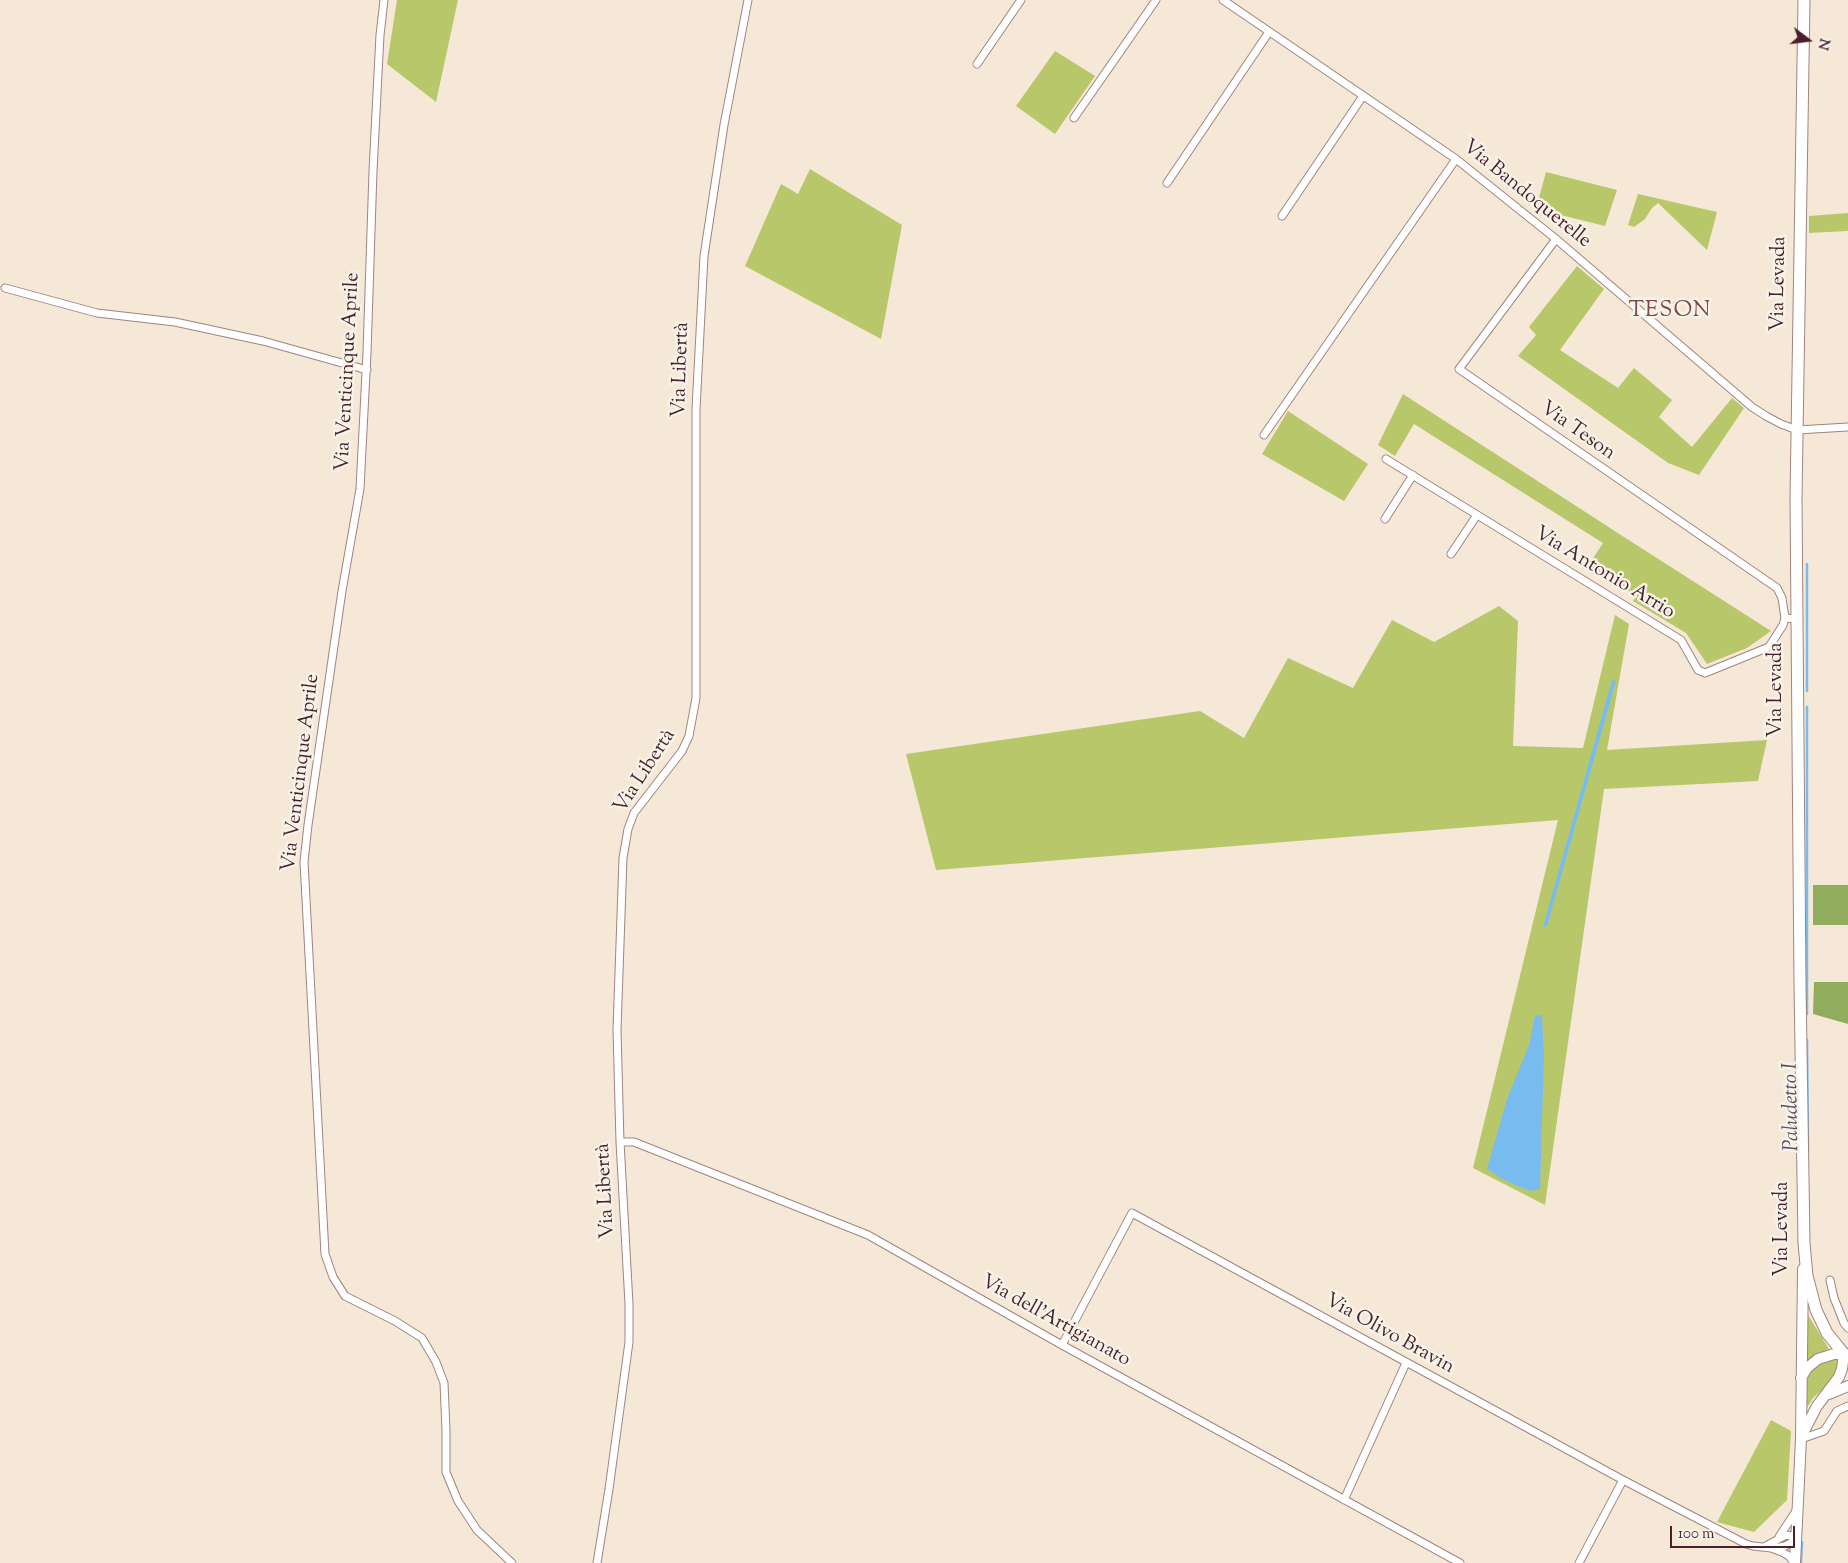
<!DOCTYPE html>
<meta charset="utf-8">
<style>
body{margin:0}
#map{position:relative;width:1848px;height:1563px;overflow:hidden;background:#f6e8d6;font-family:"Sorts Mill Goudy",serif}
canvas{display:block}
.north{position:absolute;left:1783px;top:15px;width:50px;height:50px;-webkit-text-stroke:4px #f7f3e8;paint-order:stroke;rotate:105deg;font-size:14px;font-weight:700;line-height:20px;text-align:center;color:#4a1f2b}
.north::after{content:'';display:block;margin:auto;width:18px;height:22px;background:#4a1f2b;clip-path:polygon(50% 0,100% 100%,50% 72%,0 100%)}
.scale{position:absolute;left:1670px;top:1526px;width:125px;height:22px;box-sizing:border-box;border:2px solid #4a1f2b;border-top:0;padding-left:6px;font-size:15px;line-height:18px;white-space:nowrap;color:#4a1f2b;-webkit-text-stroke:4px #f7f3e8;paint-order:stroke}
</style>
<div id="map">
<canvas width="1848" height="1563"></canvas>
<div class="north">N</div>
<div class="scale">100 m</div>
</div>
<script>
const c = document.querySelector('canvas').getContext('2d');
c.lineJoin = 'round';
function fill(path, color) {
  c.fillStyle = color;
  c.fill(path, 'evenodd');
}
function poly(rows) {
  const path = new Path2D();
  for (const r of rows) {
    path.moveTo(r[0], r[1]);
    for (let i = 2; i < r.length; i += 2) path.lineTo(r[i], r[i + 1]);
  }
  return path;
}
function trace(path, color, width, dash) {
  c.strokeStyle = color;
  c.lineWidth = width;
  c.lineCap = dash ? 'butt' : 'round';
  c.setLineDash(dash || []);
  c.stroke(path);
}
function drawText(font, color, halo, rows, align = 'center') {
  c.font = font + ' "Sorts Mill Goudy",serif';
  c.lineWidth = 5;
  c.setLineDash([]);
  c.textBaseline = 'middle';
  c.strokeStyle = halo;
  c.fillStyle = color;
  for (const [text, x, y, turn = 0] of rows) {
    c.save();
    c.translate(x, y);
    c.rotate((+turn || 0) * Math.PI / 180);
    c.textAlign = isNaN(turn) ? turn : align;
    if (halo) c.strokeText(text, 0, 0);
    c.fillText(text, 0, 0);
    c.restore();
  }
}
fill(poly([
 [397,0,458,0,436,102,387,64],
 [1055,51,1095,76,1055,134,1016,106],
 [810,169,902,225,881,339,745,266,781,184,798,194],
 [1546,172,1617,190,1605,226,1536,209],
 [1638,194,1717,212,1707,250,1658,203,1652,208,1645,219,1634,227,1628,225],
 [1848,213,1848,231,1809,233,1809,216],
 [1577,266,1604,289,1560,350,1618,388,1634,368,1672,400,1659,417,1692,447,1732,398,1744,408,1699,475,1668,463,1518,356,1536,335,1529,327],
 [1403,394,1624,537,1771,631,1747,648,1707,664,1686,633,1633,601,1636,596,1588,566,1603,543,1414,424,1395,456,1378,445],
 [1288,411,1368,464,1344,501,1262,454],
 [1499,606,1518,621,1513,746,1583,748,1615,615,1629,624,1607,750,1767,740,1758,781,1604,789,1545,1205,1473,1168,1558,820,936,870,906,754,1200,711,1244,738,1288,658,1353,688,1392,620,1434,642],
 [1808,1315,1829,1349,1806,1361,1807,1316],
 [1837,1358,1838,1367,1834,1376,1828,1385,1813,1398,1805,1411,1806,1377,1817,1363],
 [1771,1420,1791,1431,1787,1500,1754,1532,1717,1522]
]), '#b8c76a');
fill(poly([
 [1813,885,1848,885,1848,925,1813,925],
 [1814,982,1848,982,1848,1024,1813,1014]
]), '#92ac5e');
fill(poly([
 [1612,680,1616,681,1547,926,1543,927],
 [1542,1015,1544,1057,1540,1189,1530,1191,1506,1181,1487,1169,1507,1099,1529,1045,1535,1016]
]), '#78bcef');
trace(poly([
 [1807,564,1807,691],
 [1807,707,1807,1014],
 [1807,1040,1808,1150],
 [1801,1563,1802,1542]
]), '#78bcef', 2.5);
const minor = poly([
 [384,0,380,35,373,171,367,353,360,489,342,591,308,825,304,862,325,1254,333,1277,345,1296,395,1321,422,1338,436,1362,444,1383,446,1430,446,1472,458,1501,477,1530,512,1563],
 [1223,0,1456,159,1556,239,1752,407,1766,416,1781,424,1797,430,1848,427],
 [977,64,1021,0],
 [1074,118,1156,0],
 [1167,183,1269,32],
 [1282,216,1363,96],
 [1556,239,1459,369,1777,588,1782,598,1785,618,1796,619],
 [5,288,97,313,175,322,263,341,367,370],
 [1264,435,1456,159],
 [1386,459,1681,640,1698,670,1705,673,1769,647,1783,625,1785,618],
 [1385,519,1413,475],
 [1451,554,1477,515],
 [620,1142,634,1142,868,1235,1062,1345,1460,1563],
 [1830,1280,1834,1298,1844,1323,1848,1328],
 [1062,1345,1132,1213,1623,1480,1746,1544,1753,1546,1771,1548,1782,1552,1789,1556,1794,1563],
 [1801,1439,1824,1431,1837,1411,1848,1406],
 [1344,1500,1406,1363],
 [1779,1537,1796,1511],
 [1764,1547,1786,1535,1796,1537],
 [1774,1548,1785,1546,1796,1540],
 [597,1563,609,1489,629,1342,629,1304,620,1142,617,1030,623,858,628,829,634,813,682,751,689,736,696,698,696,409,704,256,724,125,748,0],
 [1579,1563,1623,1480]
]);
const secondary = poly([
 [1801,1378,1807,1368,1818,1359,1834,1354,1844,1354,1842,1369,1839,1377,1817,1406,1802,1435],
 [1829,1394,1848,1386],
 [1795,1563,1801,1439,1803,1269]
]);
const primary = poly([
 [1804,0,1796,498,1800,984,1804,1243,1807,1276,1816,1310,1827,1333,1844,1354]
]);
const trunk = poly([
 [1844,1354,1848,1357]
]);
trace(minor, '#a08480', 9);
trace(secondary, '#a08480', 12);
trace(primary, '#a08480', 13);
trace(trunk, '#a08480', 13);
trace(minor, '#fff', 7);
trace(secondary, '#fff', 10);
trace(primary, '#fff', 11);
trace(trunk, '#fff', 11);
drawText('20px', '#4a1f2b', '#f7f3e8', [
 ["Via Bandoquerelle",1526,195,39],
 ["Via Levada",1780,284,-89],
 ["Via Libertà",682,370,-88],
 ["Via Venticinque Aprile",349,372,-87],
 ["Via Teson",1577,432,35],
 ["Via Antonio Arrio",1604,574,31],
 ["Via Levada",1778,690,-90],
 ["Via Libertà",646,772,-57],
 ["Via Venticinque Aprile",302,773,-83],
 ["Via Libertà",607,1191,-93],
 ["Via Levada",1784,1229,-90],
 ["Via dell'Artigianato",1055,1322,29],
 ["Via Olivo Bravin",1389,1335,29]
]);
drawText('italic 21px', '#584e66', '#f7f3e8', [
 ["Paludetto I",1793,1107,-91]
]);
c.letterSpacing = '1px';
drawText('22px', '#80474a', '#f7f3e8', [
 ["TESON",1670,312]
]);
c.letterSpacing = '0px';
</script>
